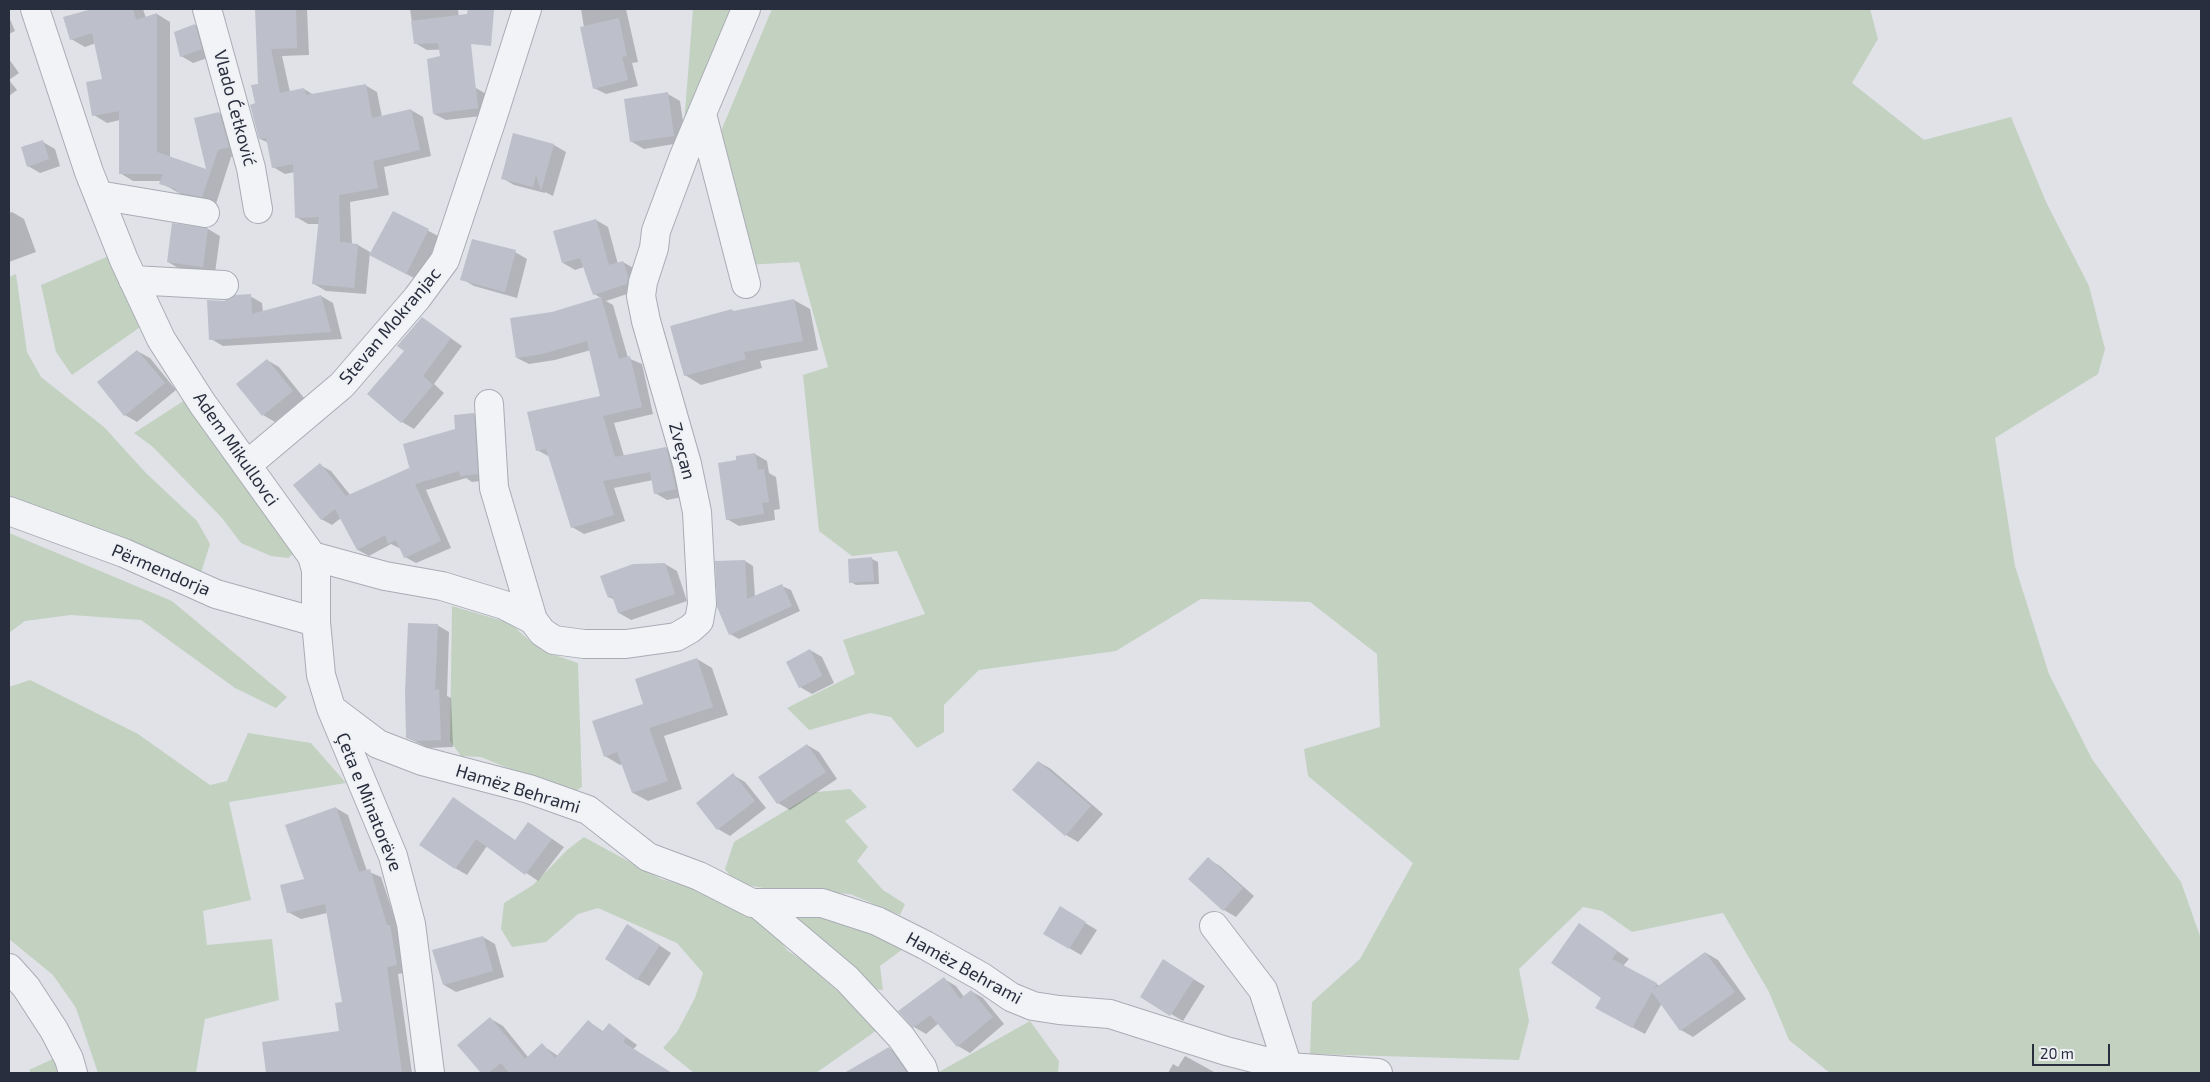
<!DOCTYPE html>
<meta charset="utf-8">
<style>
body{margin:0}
#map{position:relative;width:2210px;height:1082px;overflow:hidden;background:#e0e2e8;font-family:"Exo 2",sans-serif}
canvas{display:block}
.frame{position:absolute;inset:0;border:10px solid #292e3e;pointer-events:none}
.scale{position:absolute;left:2032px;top:1044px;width:78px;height:22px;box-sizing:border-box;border:2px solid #292e3e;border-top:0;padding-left:6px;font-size:15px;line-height:18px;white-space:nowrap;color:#292e3e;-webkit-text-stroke:4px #eff1f5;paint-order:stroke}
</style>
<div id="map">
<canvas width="2210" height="1082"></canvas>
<div class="frame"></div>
<div class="scale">20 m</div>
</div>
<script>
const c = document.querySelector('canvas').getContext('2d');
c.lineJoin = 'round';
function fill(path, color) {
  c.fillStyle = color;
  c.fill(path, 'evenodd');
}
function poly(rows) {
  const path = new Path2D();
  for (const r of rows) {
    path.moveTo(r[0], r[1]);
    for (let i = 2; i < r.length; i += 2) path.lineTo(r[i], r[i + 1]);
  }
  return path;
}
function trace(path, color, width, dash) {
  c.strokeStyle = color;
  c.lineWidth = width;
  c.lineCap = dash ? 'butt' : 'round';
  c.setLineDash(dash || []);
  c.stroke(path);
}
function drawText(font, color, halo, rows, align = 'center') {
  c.font = font + ' "Exo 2",sans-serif';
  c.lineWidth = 4.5;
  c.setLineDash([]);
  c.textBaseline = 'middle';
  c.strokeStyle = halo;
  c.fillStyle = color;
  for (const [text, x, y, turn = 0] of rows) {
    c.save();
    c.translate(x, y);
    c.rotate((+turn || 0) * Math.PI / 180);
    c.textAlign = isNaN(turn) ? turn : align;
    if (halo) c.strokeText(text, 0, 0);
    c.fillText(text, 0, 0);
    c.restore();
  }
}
fill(poly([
 [693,9,734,9,683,138],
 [772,9,1870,9,1878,39,1852,83,1924,140,2011,117,2046,202,2089,286,2105,349,2098,374,1995,438,2015,566,2049,674,2092,759,2181,882,2201,939,2201,1073,1830,1073,1789,1040,1769,992,1723,913,1632,932,1602,911,1583,907,1519,969,1529,1021,1519,1060,1310,1054,1312,1002,1360,959,1413,863,1308,776,1304,749,1380,727,1377,654,1310,602,1201,599,1116,651,979,670,944,705,944,732,917,748,891,717,870,713,809,730,787,708,855,674,843,640,925,614,897,551,852,556,819,531,803,375,828,367,799,262,745,265,711,155],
 [109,256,143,325,72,375,56,352,41,285],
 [16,274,27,352,41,377,104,427,146,473,197,521,210,544,200,576,90,526,9,498,9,277],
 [188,398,297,551,288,558,271,556,241,543,222,518,153,447,134,433],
 [9,533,172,601,287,697,276,708,235,688,141,620,71,615,25,621,9,633],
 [452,606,510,623,531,642,549,653,578,663,582,787,571,794,481,757,461,756,450,741],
 [30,680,138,734,210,785,227,781,248,733,311,743,346,783,229,802,251,900,203,911,207,945,272,939,279,1000,205,1019,196,1073,98,1073,76,1008,53,975,9,939,9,687],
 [850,789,867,807,845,821,868,847,857,861,883,890,905,904,900,915,850,894,763,888,736,883,725,869,734,842,816,792],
 [584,837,661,879,697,889,765,922,788,951,802,960,880,1028,816,1073,694,1073,663,1048,677,1032,695,998,703,973,677,943,598,908,578,914,546,942,512,947,501,929,504,903,533,885,567,850],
 [830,916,907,946,880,966,883,990,867,988,823,947,797,918],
 [1030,1021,1059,1061,1058,1073,937,1073],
 [57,1057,60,1073,31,1073,29,1070]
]), '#c3d1c1');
fill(poly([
 [92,9,143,9,146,18,157,14,170,22,170,158,208,171,219,113,232,121,242,154,231,157,216,204,190,199,161,183,162,181,133,181,120,173,120,120,107,123,94,115,104,80,96,43,85,47,71,39],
 [256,9,307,9,309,55,282,56,290,92,304,89,314,95,365,85,377,92,382,117,411,110,423,117,431,156,384,167,389,195,350,202,352,244,358,245,370,252,366,294,326,291,314,284,319,224,308,224,296,217,295,172,285,174,273,167,269,143,260,139,257,104,259,85],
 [410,9,458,9,462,49,427,50,415,43],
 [581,9,626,9,638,62,632,63,638,86,606,94,594,88],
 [9,17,15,31,9,34],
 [195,25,207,32,213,56,193,63,181,56],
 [9,59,19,73,9,80,17,90,9,96],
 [476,88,488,95,490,115,446,120,434,114],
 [668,94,680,101,686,142,644,149,632,142],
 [43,142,55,149,60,166,40,173,28,166],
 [554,145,566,152,553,196,545,192,545,193,514,185,502,178],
 [12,212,24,219,36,252,9,262,9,213],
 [393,212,440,237,418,280,383,262],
 [596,220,608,227,618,264,623,262,635,269,639,290,606,301,613,305,628,358,642,364,653,414,614,423,624,456,666,448,677,455,687,496,667,500,655,493,653,480,614,488,625,521,584,534,572,527,550,457,537,450,602,397,591,350,555,360,529,364,517,358,553,313,601,298,594,294,584,267,575,270,563,263],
 [173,225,208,229,220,236,215,273,180,269,168,262],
 [515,252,527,259,517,298,474,286,462,279],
 [250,296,262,303,263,312,321,296,333,303,342,339,223,346,211,339,224,302],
 [794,300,810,309,818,350,760,361,762,368,701,385,685,375,735,312],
 [422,318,462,346,434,384,444,393,414,429,402,422,369,394,406,351],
 [137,351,150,358,176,390,137,422,125,415,99,382],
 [267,360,279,367,304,398,275,422,263,415],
 [474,414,485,420,488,480,472,482,466,478,426,490,451,548,416,563,405,557,401,549,391,544,369,556,358,550,341,518,332,525,321,519,320,465,331,471,351,496,409,469,412,471],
 [755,454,767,461,769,473,776,477,780,509,774,510,775,520,739,526,727,519,738,462],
 [872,559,878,562,879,584,856,585,851,582],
 [745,561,753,566,755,597,782,586,791,590,800,611,739,639,730,634],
 [665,564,677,571,687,601,631,620,619,613,615,600,609,597],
 [437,625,449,632,447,696,451,698,453,747,428,748,408,738],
 [810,650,822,657,834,683,812,694,800,687],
 [697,659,712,668,728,715,664,736,682,789,648,801,633,793,623,764,620,765,605,756,645,704],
 [807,745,819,752,837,779,790,810,778,803],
 [1039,762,1051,769,1103,814,1078,842,1066,835,1014,790],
 [733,775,745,782,766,808,730,836,718,829],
 [453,799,516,841,529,823,564,847,538,881,487,846,467,875,455,868],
 [336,808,348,815,367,871,381,877,399,931,409,972,398,974,412,1073,268,1073,263,1043,340,1032,344,1003,327,913,301,919,288,912,305,880],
 [1208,859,1220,866,1254,896,1236,917,1224,910],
 [1060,908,1097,930,1081,955,1045,934],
 [1580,925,1629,959,1623,966,1660,986,1706,953,1718,960,1746,999,1693,1037,1681,1030,1662,1003,1645,1034,1609,1015],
 [640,932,671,953,649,986,637,979],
 [483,937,495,944,504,977,456,992,444,985],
 [1175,968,1205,986,1183,1021,1171,1014],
 [944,979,956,986,964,997,971,991,983,998,1004,1024,970,1053,958,1046,939,1023,926,1034,914,1027],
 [491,1019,503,1026,528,1057,542,1045,558,1056,588,1021,604,1032,610,1025,637,1045,613,1073,601,1073,596,1070,593,1073,482,1073,459,1045],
 [889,1048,901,1055,913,1073,847,1073],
 [1185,1056,1216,1073,1168,1073,1173,1064,1178,1067]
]), '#0003');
fill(poly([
 [92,9,133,9,136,20,157,13,157,152,206,169,194,118,219,112,229,147,218,150,202,197,176,192,176,189,159,184,163,174,119,174,119,111,92,116,86,82,102,79,92,33,70,40,63,17],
 [255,9,296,9,297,48,271,49,280,93,304,88,306,95,366,84,372,118,411,109,420,150,373,161,378,188,339,195,340,242,358,244,354,288,312,284,319,217,295,218,293,164,272,168,266,138,259,139,250,105,255,103,251,85,258,84],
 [468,9,494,10,491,46,471,44,478,108,433,114,427,59,440,56,438,43,414,44,411,21,467,14],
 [619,18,627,56,622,57,628,80,593,89,580,27],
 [195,24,202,49,180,57,174,32],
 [668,92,674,136,630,142,624,99],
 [513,133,554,144,541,191,536,174,533,187,501,179],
 [43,140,49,159,27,167,21,147],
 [393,211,429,229,406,274,369,255],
 [596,219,609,265,623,261,628,276,627,284,593,295,580,258,562,263,553,231],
 [172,223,208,228,203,267,167,262],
 [472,239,516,250,505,292,460,280],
 [251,294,252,314,321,295,331,332,209,340,207,300,224,301,235,295],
 [601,297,619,359,630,356,642,407,603,416,615,457,666,447,676,489,654,494,650,472,603,481,614,515,571,528,546,449,536,451,527,412,600,396,587,341,542,354,516,358,510,318,552,312],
 [794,299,803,341,744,352,746,359,684,376,670,326,732,309,733,311],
 [422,317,451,338,423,376,433,385,401,423,367,394,404,351,397,346],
 [137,350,165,383,124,416,97,382],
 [267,359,293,391,262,416,236,384],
 [474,413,478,474,460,476,459,471,415,484,441,541,404,558,396,540,388,544,385,535,357,550,335,509,321,520,293,485,320,463,346,496,409,468,411,474,403,444,455,429,454,415],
 [755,453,758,470,764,469,769,502,762,503,764,514,726,520,718,463,736,460,736,456],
 [872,557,874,581,849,583,848,559],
 [745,560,747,599,782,584,792,606,729,635,717,607,715,561],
 [665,563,675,594,618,613,612,596,608,598,600,576,633,564],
 [408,623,438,624,435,690,439,689,441,740,415,741,406,738,405,691],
 [810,649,822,676,799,688,786,662],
 [697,658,713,707,649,728,668,781,632,793,617,752,604,757,592,721,643,704,635,679],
 [807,744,826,772,777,804,758,777],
 [1038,761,1091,806,1065,836,1012,790],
 [733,773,755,801,717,830,696,803],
 [453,797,515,840,528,822,552,839,525,875,476,839,455,869,419,845],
 [336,807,359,872,370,869,387,925,390,925,397,965,387,967,402,1073,266,1073,262,1042,339,1031,335,1003,342,1002,325,904,287,913,280,885,304,879,285,825],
 [1208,857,1243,888,1223,911,1188,879],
 [1060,906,1086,922,1069,949,1043,934],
 [1579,923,1618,951,1612,959,1657,983,1654,989,1705,952,1735,992,1680,1031,1652,992,1632,1028,1595,1008,1601,998,1551,963],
 [627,924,660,945,637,980,605,959],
 [483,936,493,971,443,985,432,950],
 [1163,959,1194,979,1170,1016,1140,997],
 [944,977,960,999,971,990,993,1017,957,1047,930,1015,913,1028,898,1011],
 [490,1017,525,1059,542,1043,555,1058,588,1020,602,1032,609,1023,626,1037,623,1042,672,1073,509,1073,501,1063,488,1073,481,1073,457,1045],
 [889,1047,907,1073,844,1073]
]), '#bdc0ca');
const minor = poly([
 [35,9,89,172,124,260,161,339,202,403,312,556,316,570,316,622,321,675,331,708,393,856,411,924,430,1073],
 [207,9,251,168,258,209],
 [702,114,746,284],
 [98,195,205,213],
 [133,280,224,285],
 [489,404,494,488,533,620,542,632,554,640,584,644,626,644,676,637,690,629,699,621,702,604,697,512,687,464,646,321,641,296,643,282,654,248,656,231,684,156,746,9],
 [247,465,342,385,417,298,445,260,492,119,527,9],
 [9,511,124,553,216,594,316,622],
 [312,556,385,576,442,586,504,605,533,620],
 [333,710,378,744,422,761,529,789,588,810,648,857,699,876,752,903,822,903,877,921,925,945,982,977,1011,997,1033,1006,1059,1010,1110,1014,1226,1051,1288,1067,1378,1073],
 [757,903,847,979,901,1037,922,1067,924,1073],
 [1214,926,1263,990,1288,1067],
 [9,968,26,987,54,1030,69,1059,73,1073]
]);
trace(minor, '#a9acb5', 30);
trace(minor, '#f2f3f6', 28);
drawText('18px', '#292e3e', '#eff1f5', [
 ["Vlado Ćetković",235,108,75],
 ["Stevan Mokranjac",390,326,-50],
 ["Adem Mikullovci",236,449,55],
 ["Zveçan",682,451,75],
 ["Përmendorja",161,570,23],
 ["Hamëz Behrami",518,789,17],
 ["Çeta e Minatorëve",369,802,68],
 ["Hamëz Behrami",964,968,29]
]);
</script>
